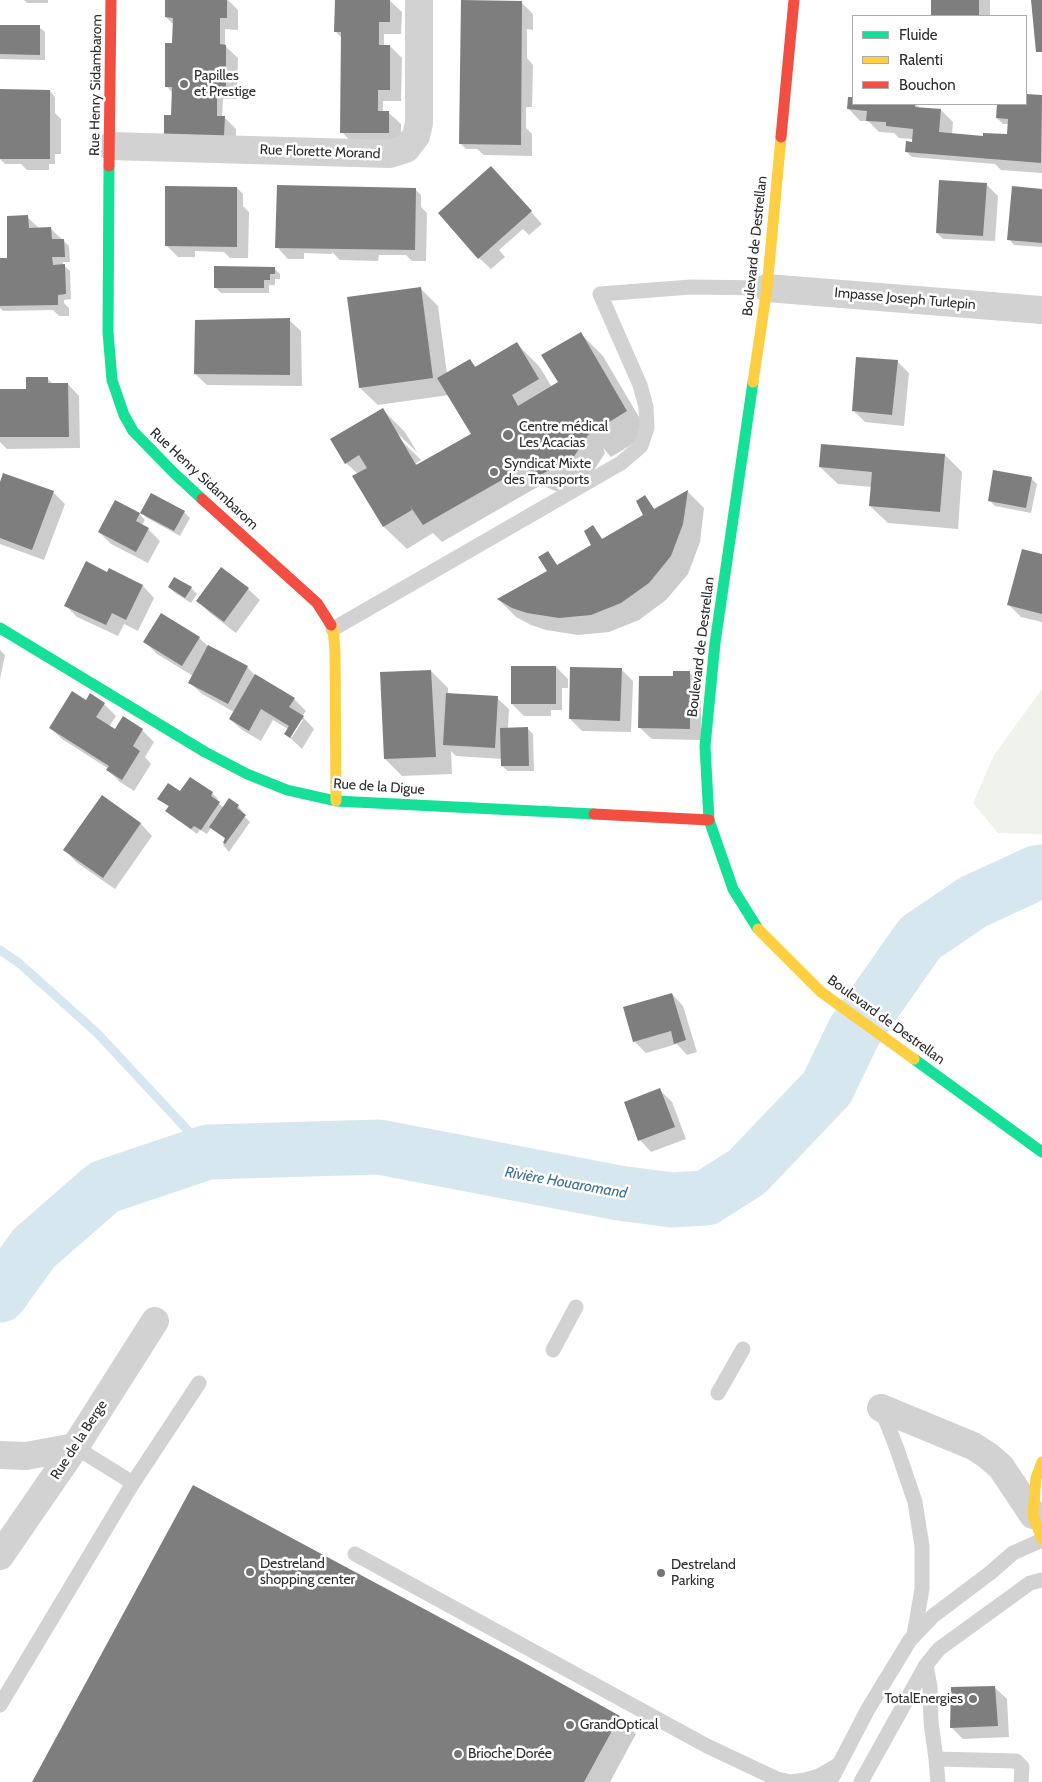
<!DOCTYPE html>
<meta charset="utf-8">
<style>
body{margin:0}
#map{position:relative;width:1042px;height:1782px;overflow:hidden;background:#fff;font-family:Cabin,sans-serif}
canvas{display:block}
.legend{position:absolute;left:852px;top:15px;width:175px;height:90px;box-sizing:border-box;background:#fff;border:1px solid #ababab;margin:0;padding:6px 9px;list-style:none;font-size:15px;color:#2d2d2d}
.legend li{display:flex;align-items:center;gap:10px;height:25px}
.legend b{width:25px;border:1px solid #ababab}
</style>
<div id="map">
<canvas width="1042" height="1782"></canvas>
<ul class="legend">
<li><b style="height:6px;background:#16e098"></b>Fluide</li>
<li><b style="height:6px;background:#ffcf43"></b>Ralenti</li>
<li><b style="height:6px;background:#f24e42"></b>Bouchon</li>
</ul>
</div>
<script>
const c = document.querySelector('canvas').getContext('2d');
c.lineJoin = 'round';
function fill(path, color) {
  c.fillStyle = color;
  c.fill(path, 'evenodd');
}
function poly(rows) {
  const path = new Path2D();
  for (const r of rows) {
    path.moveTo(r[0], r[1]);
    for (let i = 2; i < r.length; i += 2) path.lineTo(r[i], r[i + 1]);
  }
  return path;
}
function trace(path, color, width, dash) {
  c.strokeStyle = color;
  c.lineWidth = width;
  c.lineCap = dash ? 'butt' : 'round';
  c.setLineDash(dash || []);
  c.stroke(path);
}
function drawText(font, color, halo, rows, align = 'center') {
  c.font = font + ' Cabin,sans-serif';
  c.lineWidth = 5;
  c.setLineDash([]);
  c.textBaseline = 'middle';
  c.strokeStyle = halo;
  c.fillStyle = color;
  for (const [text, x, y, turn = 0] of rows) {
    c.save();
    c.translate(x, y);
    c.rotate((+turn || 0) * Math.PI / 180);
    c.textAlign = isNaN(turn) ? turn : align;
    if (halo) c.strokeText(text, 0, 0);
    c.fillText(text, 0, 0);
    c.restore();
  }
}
fill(poly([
 [1042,689,1042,834,998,833,973,803,994,755]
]), '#f0f3eb');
fill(poly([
 [24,0,48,0,48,3,27,3],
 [166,0,228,0,238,10,238,30,225,29,225,46,238,58,237,99,223,99,222,117,224,117,236,129,236,148,173,117,172,92,166,86,173,44,174,23,172,23,166,17],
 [932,0,990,0,990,16,932,16],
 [390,1,402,12,401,34,384,34,384,46,390,46,402,58,401,101,383,101,383,112,389,113,401,124,401,145,353,144,342,132,342,38,335,31],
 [521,2,533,14,533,30,527,29,527,58,533,65,532,107,526,107,526,128,532,134,532,156,484,155,477,149,466,149,460,143],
 [0,26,39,27,45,32,45,60,0,59],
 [0,90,50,91,55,97,55,113,61,119,61,154,55,154,55,164,49,164,49,170,27,170,21,164,5,164,0,159],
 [1026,95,1042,96,1042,173,1001,170,995,164,912,157,906,151,913,143,913,139,899,138,894,133,879,132,868,121,860,121,849,109,849,98,853,98,853,104,915,104,920,108,941,110,953,122,952,134,982,137,1008,136,1009,124,1003,124,997,118,998,104,1026,104],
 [986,184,998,196,995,241,943,239,937,233],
 [237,188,243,194,243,206,249,212,248,258,230,258,224,252,195,251,195,257,178,257,166,245],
 [415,189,421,195,421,207,427,213,426,261,412,261,406,255,379,255,378,261,340,260,332,252,332,254,304,253,304,259,288,259,277,247],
 [511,190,542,224,529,235,523,229,499,250,505,257,491,269,479,258],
 [1042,190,1042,247,1014,245,1009,239],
 [27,217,39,228,51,229,69,246,70,262,63,262,63,265,70,271,71,299,64,300,64,303,69,308,69,316,59,316,53,310,3,311,0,308,0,259,7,259],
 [274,268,280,274,280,279,275,279,275,285,269,285,269,293,221,293,215,287],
 [420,288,438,306,447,374,470,361,476,367,517,344,539,366,552,387,560,383,581,334,603,356,649,434,611,457,603,448,605,453,591,475,558,492,541,485,442,542,433,533,407,549,384,527,353,477,358,474,346,463,383,410,405,432,417,452,398,434,398,437,421,460,416,463,418,466,472,433,449,395,378,405,360,388],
 [289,320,301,331,302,386,207,385,195,374],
 [897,361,909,373,904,426,865,422,853,410],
 [47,378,53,384,68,384,79,396,80,448,7,449,0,442,0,391,28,391],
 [945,455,962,472,958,529,888,523,870,506,872,487,838,484,820,467],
 [1031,478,1037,484,1031,513,995,506,989,500],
 [0,486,53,492,65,504,44,560,0,544],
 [687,491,704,508,700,542,688,574,666,600,639,620,609,632,578,635,546,630,531,625,516,617,499,600,548,571,548,552,558,566,594,545,593,527,603,540,646,515,645,497,655,510],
 [151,495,184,512,190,518,180,536,147,518,141,513],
 [139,514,145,520,142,525,148,529,160,541,148,563,111,544,99,532],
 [1042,555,1042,622,1021,617,1009,605],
 [107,573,143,586,154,598,138,631,124,624,118,636,77,617,66,606],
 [169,587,191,588,197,594,191,603,175,593],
 [248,589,260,600,236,633,210,613,198,601],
 [199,638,209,647,247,667,257,677,294,699,306,711,302,716,314,729,302,749,286,734,288,729,273,720,261,741,242,730,230,719,234,712,202,694,190,683,193,676,157,654,145,642],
 [301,718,303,720,292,737,290,736],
 [0,650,5,655,0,679],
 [556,667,568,679,568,688,562,688,562,710,551,710,551,716,524,716,512,704],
 [621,669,633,681,631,732,582,731,570,719],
 [431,671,448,688,448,695,497,698,509,709,508,729,527,728,533,734,534,771,508,771,502,766,502,759,456,756,451,751,452,774,402,776,385,759],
 [689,672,701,684,701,740,652,739,640,728,675,677],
 [86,702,104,704,116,716,109,727,116,731,142,730,154,742,145,757,151,764,134,791,120,782,108,770,109,769,62,739,50,727],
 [190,778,212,793,218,799,216,801,224,808,238,806,243,812,242,814,250,822,229,852,223,845,227,840,211,828,207,834,200,830,197,834,172,816,167,811,169,807,159,799,180,793],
 [102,797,141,824,152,836,115,889,76,862,65,850],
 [672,994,683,1006,697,1052,687,1055,677,1044,646,1053,634,1041],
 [660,1090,672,1102,686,1139,651,1152,640,1140],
 [995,1688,1007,1699,1009,1737,963,1739,951,1727],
 [619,1717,636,1734,610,1782,33,1782]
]), '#0003');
trace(poly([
 [0,950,19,963,97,1033,208,1152]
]), '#d7e7f0', 9);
trace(poly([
 [0,1295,34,1248,104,1187,208,1152,379,1147,619,1193,672,1200,706,1198,747,1172,827,1088,854,1032,920,938,973,902,1036,873,1042,872]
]), '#d7e7f0', 55);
fill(poly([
 [165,0,227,0,227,18,220,18,220,44,226,45,226,88,218,88,217,101,217,116,225,116,224,136,164,135,164,115,171,115,172,87,165,87,165,43,172,43,173,18,165,17],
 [335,0,390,0,390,22,379,22,379,45,390,45,390,90,378,90,378,111,389,111,389,133,340,133,341,32,334,32],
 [461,0,522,1,521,145,459,144],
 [931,0,979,0,979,16,931,16],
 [1031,0,1042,0,1042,52,1036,52],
 [0,25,40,25,40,55,0,54],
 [0,89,50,90,50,159,0,159],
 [1026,94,1042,95,1041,163,905,152,906,141,912,142,913,129,886,126,886,122,866,121,867,111,847,109,848,97,853,97,853,104,915,104,915,107,941,109,939,132,983,136,983,133,1007,134,1008,119,996,118,997,104,1026,104],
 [491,166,532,211,478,259,438,213],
 [939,180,987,183,983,236,936,233],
 [277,185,416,188,415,250,275,248],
 [165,186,237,187,237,247,165,246],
 [1012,186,1042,189,1042,243,1007,240],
 [28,215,29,228,51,227,52,239,64,239,65,257,52,257,53,265,65,264,66,294,58,295,58,305,0,306,0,258,7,258,7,216],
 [214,266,275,267,275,274,270,274,270,280,264,280,264,288,214,288],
 [421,287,433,378,359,388,347,297],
 [290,318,290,375,194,374,195,320],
 [581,332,627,411,588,435,573,458,540,475,523,468,423,525,410,506,412,510,383,527,352,476,367,468,359,455,345,464,330,439,383,408,416,465,471,434,437,378,470,359,475,367,517,342,539,379,512,395,518,406,558,382,541,355],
 [856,357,898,360,892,415,852,411],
 [26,377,48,377,48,383,68,383,69,437,0,437,0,389,26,389],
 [821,444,945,454,940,512,869,506,872,472,819,467],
 [993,470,1032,477,1026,508,988,501],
 [3,473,54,491,32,550,0,538,0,482],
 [688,490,683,524,671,556,649,583,621,603,591,615,559,618,527,613,512,608,497,599,547,571,538,557,548,551,557,565,591,545,584,531,593,525,602,539,643,515,636,501,645,495,654,509],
 [151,493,185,511,174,531,140,513],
 [115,500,140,513,136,521,149,528,136,552,98,532],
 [1022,549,1042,554,1042,614,1007,605],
 [86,561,107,572,109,568,143,585,126,620,112,613,106,625,64,606],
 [221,567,249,588,224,622,196,601],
 [174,577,192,587,185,598,168,587],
 [161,613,200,637,182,666,143,642],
 [208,645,248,666,228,704,188,683],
 [511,666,556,666,556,704,511,704],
 [570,667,622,668,620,721,569,719],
 [431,670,436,757,384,759,380,672],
 [673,671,690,671,690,729,638,728,639,676,673,676],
 [255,674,295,698,289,707,304,716,290,738,284,734,289,726,261,709,249,731,229,719],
 [72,691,86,700,90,693,105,703,96,717,115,729,123,716,143,729,133,746,140,751,122,780,106,770,109,766,49,728],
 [446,693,498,696,495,748,443,745],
 [528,727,529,766,501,766,500,728],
 [190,777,213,792,211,796,220,802,201,830,194,826,191,829,165,811,169,806,157,799,168,783,180,791],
 [102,795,141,823,103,878,63,850],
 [229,798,239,805,237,808,246,815,225,844,223,843,225,838,209,827],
 [672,993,686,1040,674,1044,671,1031,633,1042,623,1007],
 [660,1088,675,1127,638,1141,624,1102],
 [193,1485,523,1662,620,1716,584,1782,32,1782],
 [995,1686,998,1726,950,1728,951,1687]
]), '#7e7e7e');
trace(poly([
 [333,629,621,463,641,446,647,428,646,407,640,385,600,294,691,287,767,288],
 [553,1350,576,1307],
 [718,1393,743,1349],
 [881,1408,897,1449,915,1502,922,1546,922,1589,914,1635],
 [133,1483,199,1383],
 [355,1554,707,1746,777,1779,791,1782,805,1780,819,1776,838,1765],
 [926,1665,930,1687,931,1722,936,1759,1016,1761,1022,1767,1021,1782],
 [0,1705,133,1483,75,1447],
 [936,1759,938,1782],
 [830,1782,868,1709,910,1640,933,1616,990,1573,1013,1553,1042,1540],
 [861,1782,926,1665,939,1649,1030,1583,1042,1580]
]), '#d2d2d2', 15);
trace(poly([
 [110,146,390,154,406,149,416,136,419,123,419,0],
 [767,288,1042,310],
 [881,1408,973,1446,987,1455,1001,1467,1033,1515],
 [0,1455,26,1456,75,1447],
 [0,1556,75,1447,155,1321]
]), '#d2d2d2', 28);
trace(poly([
 [109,166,108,332,112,380,124,415,133,431,174,473,202,499],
 [753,382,715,643,705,746,709,820,733,889,758,929],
 [0,628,205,752,247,774,287,790,336,801,594,814],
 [914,1059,1042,1152]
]), '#16e098', 11);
trace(poly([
 [753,382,767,288,781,137],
 [331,625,333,629,335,651,336,801],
 [758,929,821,992,914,1059],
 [1042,1462,1036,1478,1033,1515,1042,1539]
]), '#ffcf43', 11);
trace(poly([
 [781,137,794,0],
 [109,166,111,0],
 [202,499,317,603,331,625],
 [594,814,709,820]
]), '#f24e42', 11);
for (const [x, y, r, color] of [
 [184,84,5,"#767676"],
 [508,435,6,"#767676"],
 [494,472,5,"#767676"],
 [250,1572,5,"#767676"],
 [661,1573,5,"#767676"],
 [973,1699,5,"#767676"],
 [570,1725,5,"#767676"],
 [458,1754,5,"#767676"]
]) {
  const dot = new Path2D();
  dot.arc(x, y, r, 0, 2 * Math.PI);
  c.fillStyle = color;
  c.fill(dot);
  trace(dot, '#fff', 2);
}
drawText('14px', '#2d2d2d', '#fff', [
 ["Papilles",194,76],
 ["et Prestige",194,92],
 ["Centre médical",519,427],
 ["Les Acacias",519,443],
 ["Syndicat Mixte",504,464],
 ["des Transports",504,480],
 ["Destreland",260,1564],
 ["shopping center",260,1580],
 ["Destreland",671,1565],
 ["Parking",671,1581],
 ["TotalEnergies",963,1699,"right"],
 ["GrandOptical",580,1725],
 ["Brioche Dorée",468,1754]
], 'left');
drawText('14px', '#2d2d2d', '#fff', [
 ["Rue Henry Sidambarom",96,85,-89],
 ["Rue Florette Morand",320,152,2],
 ["Boulevard de Destrellan",755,246,-84],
 ["Impasse Joseph Turlepin",905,299,5],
 ["Rue Henry Sidambarom",204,479,43],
 ["Boulevard de Destrellan",701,647,-83],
 ["Rue de la Digue",379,787,4],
 ["Boulevard de Destrellan",886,1020,36],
 ["Rue de la Berge",79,1440,-57]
]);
drawText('italic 15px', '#3c708d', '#fff', [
 ["Rivière Houaromand",566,1183,10]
]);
</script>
